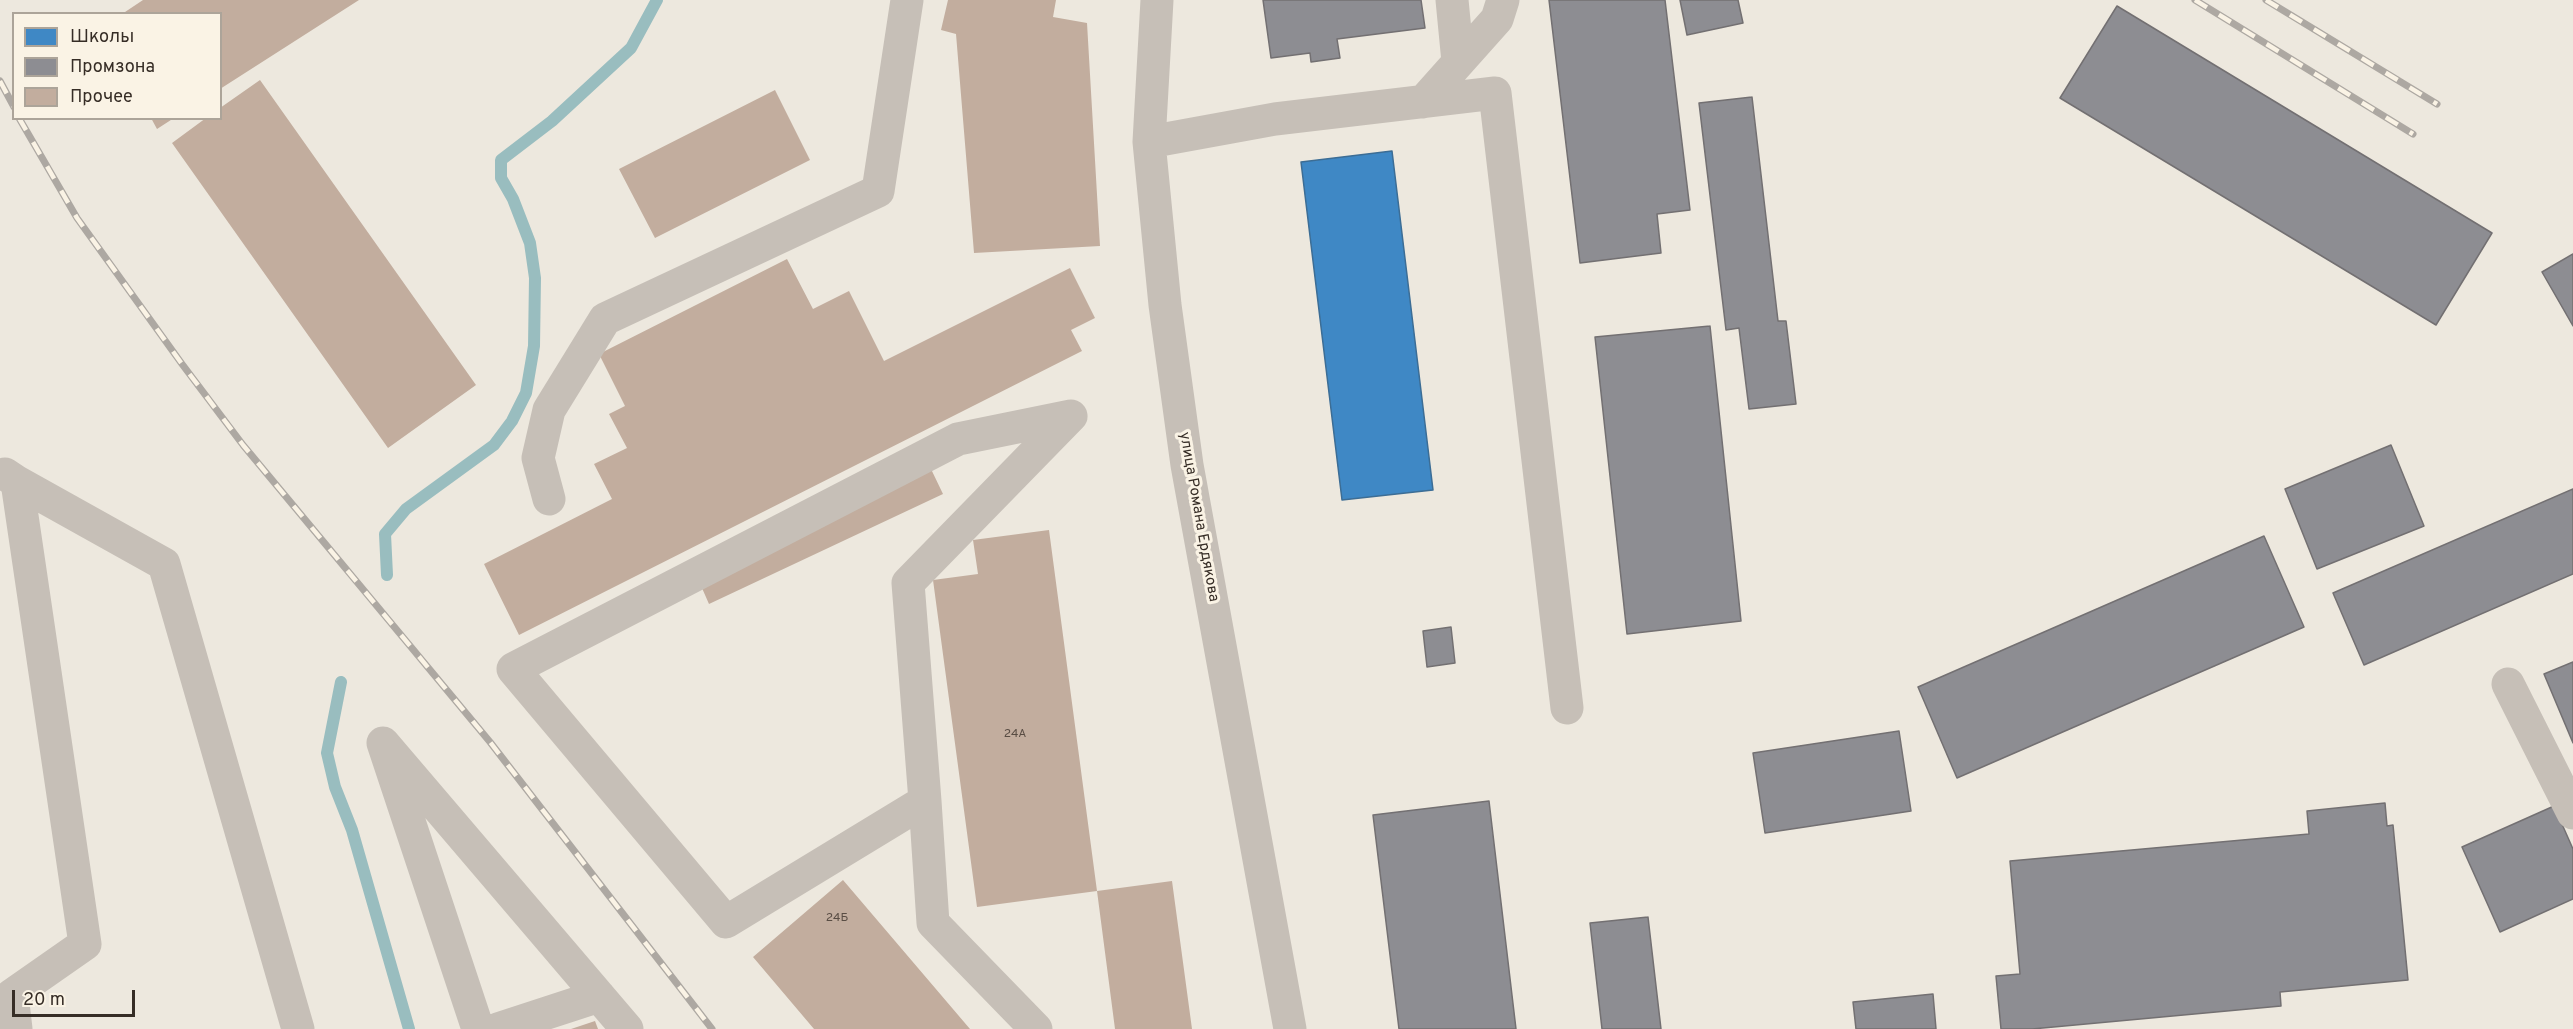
<!DOCTYPE html>
<meta charset="utf-8">
<style>
body{margin:0}
#map{position:relative;width:2573px;height:1029px;overflow:hidden;background:#ede8de;font-family:Overpass,sans-serif}
canvas{display:block}
.legend{position:absolute;left:12px;top:12px;width:210px;height:108px;box-sizing:border-box;background:#faf3e5;border:2px solid #aca499;margin:0;padding:8px 10px;list-style:none;font-size:18px;color:#362d26}
.legend li{display:flex;align-items:center;gap:12px;height:30px}
.legend b{width:30px;border:2px solid #aca499}
.scale{position:absolute;left:12px;top:990px;width:123px;height:27px;box-sizing:border-box;border:3px solid #362d26;border-top:0;padding-left:8px;font-size:18px;line-height:21px;white-space:nowrap;color:#362d26;-webkit-text-stroke:4px #faf3e5;paint-order:stroke}
</style>
<div id="map">
<canvas width="2573" height="1029"></canvas>
<ul class="legend">
<li><b style="height:16px;background:#3f88c5"></b>Школы</li>
<li><b style="height:16px;background:#8d8d92"></b>Промзона</li>
<li><b style="height:16px;background:#c2ad9e"></b>Прочее</li>
</ul>
<div class="scale">20 m</div>
</div>
<script>
const c = document.querySelector('canvas').getContext('2d');
c.lineJoin = 'round';
function fill(path, color) {
  c.fillStyle = color;
  c.fill(path, 'evenodd');
}
function poly(rows) {
  const path = new Path2D();
  for (const r of rows) {
    path.moveTo(r[0], r[1]);
    for (let i = 2; i < r.length; i += 2) path.lineTo(r[i], r[i + 1]);
  }
  return path;
}
function trace(path, color, width, dash) {
  c.strokeStyle = color;
  c.lineWidth = width;
  c.lineCap = dash ? 'butt' : 'round';
  c.setLineDash(dash || []);
  c.stroke(path);
}
function drawText(font, color, halo, rows, align = 'center') {
  c.font = font + ' Overpass,sans-serif';
  c.lineWidth = 6;
  c.setLineDash([]);
  c.textBaseline = 'middle';
  c.strokeStyle = halo;
  c.fillStyle = color;
  for (const [text, x, y, turn = 0] of rows) {
    c.save();
    c.translate(x, y);
    c.rotate((+turn || 0) * Math.PI / 180);
    c.textAlign = isNaN(turn) ? turn : align;
    if (halo) c.strokeText(text, 0, 0);
    c.fillText(text, 0, 0);
    c.restore();
  }
}
const schools = poly([
 [1392,151,1433,490,1342,500,1301,162,1392,151]
]);
fill(schools, '#3f88c5');
trace(schools, '#3c6d95', 1.5);
const industry = poly([
 [1263,0,1421,0,1425,28,1337,39,1340,58,1311,62,1310,53,1271,58,1263,0],
 [1549,0,1665,0,1690,210,1657,214,1661,253,1580,263,1549,0],
 [1680,0,1738,0,1743,23,1687,35,1680,0],
 [2117,6,2492,233,2436,325,2060,98,2117,6],
 [1752,97,1778,321,1786,321,1796,404,1749,409,1739,328,1726,330,1699,103,1752,97],
 [2573,254,2573,326,2542,272,2573,254],
 [1710,326,1741,621,1627,634,1595,337,1710,326],
 [2391,445,2424,526,2317,569,2285,489,2391,445],
 [2573,489,2573,574,2364,665,2333,593,2573,489],
 [2264,536,2304,627,1957,778,1918,687,2264,536],
 [1451,627,1455,663,1427,667,1423,631,1451,627],
 [2573,662,2573,743,2544,674,2573,662],
 [1899,731,1911,811,1765,833,1753,753,1899,731],
 [1489,801,1516,1029,1399,1029,1373,815,1489,801],
 [2385,803,2387,826,2393,825,2408,980,2280,992,2281,1006,2032,1029,2001,1029,1996,976,2020,974,2010,861,2309,834,2307,811,2385,803],
 [2554,806,2573,849,2573,899,2500,932,2462,847,2554,806],
 [1648,917,1661,1029,1602,1029,1590,923,1648,917],
 [1933,994,1936,1029,1856,1029,1853,1002,1933,994]
]);
fill(industry, '#8d8d92');
trace(industry, '#737072', 1.5);
trace(poly([
 [387,575,385,534,406,509,494,445,512,421,526,393,534,346,535,278,530,243,513,199,501,178,501,160,552,121,631,48,657,0],
 [341,682,327,753,335,787,352,830,409,1029]
]), '#99bdbf', 12);
fill(poly([
 [143,0,359,0,220,89,220,14,122,14],
 [948,0,1056,0,1053,17,1087,23,1100,246,974,253,956,34,941,30],
 [260,80,476,385,388,448,172,143,206,118,220,118,220,108],
 [775,90,810,160,655,238,619,169],
 [151,118,174,118,157,129],
 [787,259,813,309,849,291,884,361,1070,268,1095,318,1071,330,1082,351,519,635,484,564,612,499,594,464,627,448,609,414,625,406,599,354],
 [931,469,943,494,709,604,698,579],
 [1049,530,1097,891,977,907,933,580,978,574,973,540],
 [843,880,970,1029,814,1029,753,957],
 [1172,881,1192,1029,1115,1029,1097,891],
 [595,1021,598,1029,571,1029]
]), '#c2ad9e');
trace(poly([
 [1157,0,1149,142,1165,305,1187,465,1290,1029],
 [1452,0,1458,62],
 [1423,102,1497,19,1503,0],
 [1149,142,1275,119,1495,93,1567,708],
 [5,474,17,482,85,944,12,995,16,1029],
 [17,482,164,564,298,1029],
 [549,499,538,458,549,410,605,319,878,191,907,0],
 [2508,684,2573,813],
 [925,801,726,922,513,669,958,439,1071,416,908,583,925,801,933,923,1036,1029],
 [478,1029,383,743,627,1029],
 [498,1029,599,996]
]), '#c6bfb7', 33);
const rail = poly([
 [2195,0,2413,134],
 [2266,0,2437,104],
 [0,81,14,107],
 [19,118,77,218,182,364,243,445,490,742,712,1029]
]);
trace(rail, '#ada8a2', 7);
trace(rail, '#faf3e5', 4.5, [14]);
drawText('12px', '#594d44', null, [
 ["24А",1015,735],
 ["24Б",837,919]
]);
drawText('15px', '#362d26', '#faf3e5', [
 ["улица Романа Ердякова",1198,517,80]
]);
</script>
